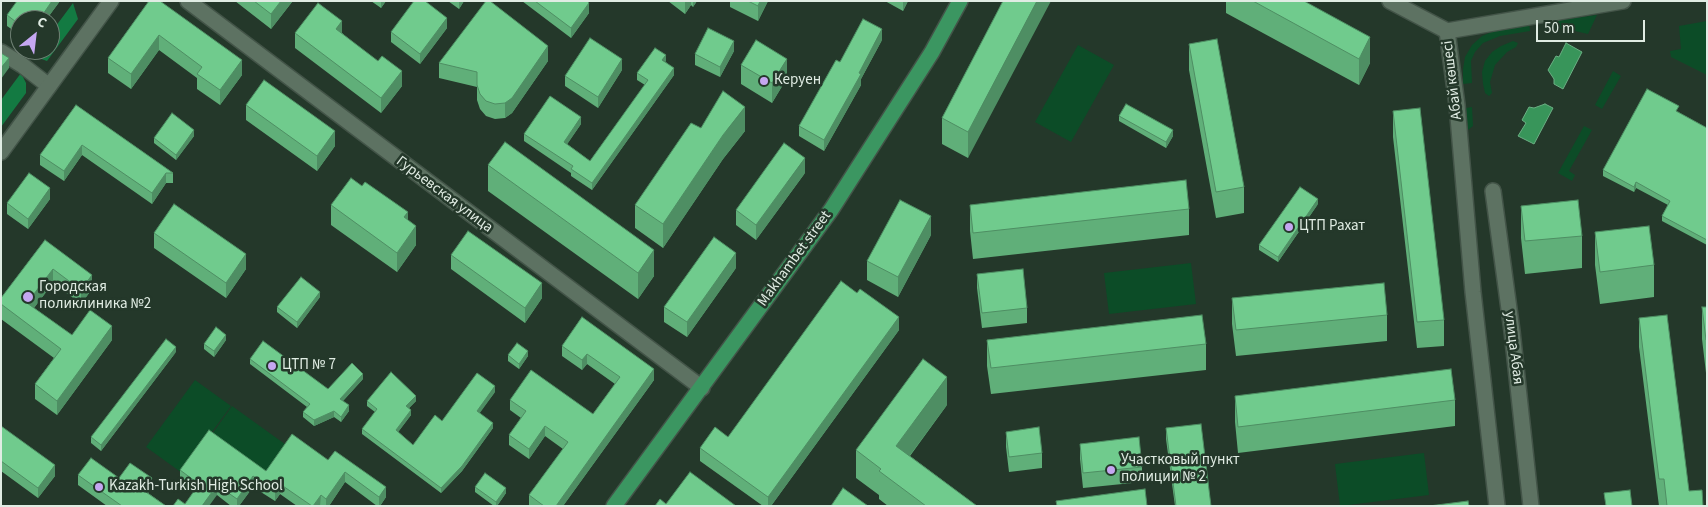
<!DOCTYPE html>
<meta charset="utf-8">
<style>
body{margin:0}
#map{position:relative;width:1708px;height:507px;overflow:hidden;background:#24382a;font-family:"Source Sans 3",sans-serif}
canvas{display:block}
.frame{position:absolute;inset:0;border:2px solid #e0ece3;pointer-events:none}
.north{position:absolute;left:10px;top:10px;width:50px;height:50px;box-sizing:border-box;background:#24382a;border:1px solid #6f8074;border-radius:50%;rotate:29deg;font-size:14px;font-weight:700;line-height:20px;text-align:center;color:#e0ece3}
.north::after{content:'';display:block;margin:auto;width:18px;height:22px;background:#c5a7f1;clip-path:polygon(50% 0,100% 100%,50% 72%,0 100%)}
.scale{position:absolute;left:1536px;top:20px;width:109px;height:22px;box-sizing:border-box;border:2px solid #e0ece3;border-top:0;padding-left:6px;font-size:15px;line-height:18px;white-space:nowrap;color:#e0ece3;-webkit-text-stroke:4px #24382a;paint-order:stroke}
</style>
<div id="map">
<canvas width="1708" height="507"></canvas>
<div class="frame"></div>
<div class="north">С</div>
<div class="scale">50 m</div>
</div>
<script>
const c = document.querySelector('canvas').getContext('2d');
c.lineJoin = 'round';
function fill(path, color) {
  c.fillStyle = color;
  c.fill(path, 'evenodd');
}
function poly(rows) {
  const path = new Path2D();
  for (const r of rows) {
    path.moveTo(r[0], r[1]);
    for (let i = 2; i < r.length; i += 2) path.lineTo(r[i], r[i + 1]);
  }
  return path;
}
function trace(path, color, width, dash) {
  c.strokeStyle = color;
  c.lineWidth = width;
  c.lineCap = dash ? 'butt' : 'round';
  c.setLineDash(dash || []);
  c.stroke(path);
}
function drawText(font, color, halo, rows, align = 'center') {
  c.font = font + ' "Source Sans 3",sans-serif';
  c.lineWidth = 5;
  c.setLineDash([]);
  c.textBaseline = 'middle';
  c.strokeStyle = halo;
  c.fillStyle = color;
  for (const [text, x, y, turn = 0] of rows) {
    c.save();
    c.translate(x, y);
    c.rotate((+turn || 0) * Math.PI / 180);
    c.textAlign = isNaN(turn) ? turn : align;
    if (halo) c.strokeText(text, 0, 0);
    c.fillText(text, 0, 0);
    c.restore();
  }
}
fill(poly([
 [1597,15,1588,34,1566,29,1553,29,1552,21],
 [1707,21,1707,75,1671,57,1670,51,1681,49,1679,26],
 [1529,23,1530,31,1500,36,1483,43,1475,52,1471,61,1472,83,1463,84,1463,69,1465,57,1472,45,1482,36,1501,28],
 [1513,41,1518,43,1516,47,1507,52,1495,65,1490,82,1492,93,1489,96,1485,93,1483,84,1482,72,1485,61,1492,52,1501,46],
 [1078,45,1114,65,1071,142,1035,122],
 [1613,71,1621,76,1602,109,1595,105],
 [1472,107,1473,126,1468,130,1466,108],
 [1584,126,1592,130,1569,171,1575,175,1572,181,1558,173],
 [1191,263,1196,304,1109,314,1104,273],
 [195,380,231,406,182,473,146,447],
 [232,406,289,447,267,477,210,437],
 [1424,453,1429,495,1340,506,1335,464]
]), '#0c4c27');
fill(poly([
 [73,3,78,19,47,61,33,56,38,50,50,50,50,34],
 [21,73,26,83,26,93,1,127,1,100]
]), '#137a42');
const water = poly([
 [1566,43,1582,52,1563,89,1554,84,1554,79,1548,70,1556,56,1559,57,1566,43],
 [1545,104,1553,108,1534,144,1518,136,1526,123,1522,120,1529,107,1534,108,1545,104]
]);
fill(water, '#38955a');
trace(water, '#6aaf83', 1);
const minor = poly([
 [188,1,702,388],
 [1447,31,1457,105,1473,292,1497,506],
 [1,52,22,65,49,86],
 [1493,191,1512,331,1531,506]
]);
const tertiary = poly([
 [1390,1,1447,31,1623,1],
 [1,152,111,1]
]);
const primary = poly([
 [614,506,831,210,932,52,960,1]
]);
trace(minor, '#435448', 18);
trace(tertiary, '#435448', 18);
trace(primary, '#435448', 18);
trace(minor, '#5d7262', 15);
trace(tertiary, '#5d7262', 15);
trace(primary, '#3b9661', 15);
fill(poly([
 [60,1,46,20,20,20,20,35,7,26,7,15],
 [149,1,242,75,220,105,197,89,197,78,159,50,131,89,108,73,108,58],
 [235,1,292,1,292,2,271,29],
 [371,1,386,1,381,8],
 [448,1,464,1,459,9],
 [522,1,587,1,589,13,571,38],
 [668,1,697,1,693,7,691,5,685,14],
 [730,1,768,1,758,21,730,7],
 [885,1,908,1,903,11],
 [1003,1,968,158,942,144,942,118],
 [1226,1,1304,1,1370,63,1359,85,1226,13],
 [447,28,420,64,391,42,391,32],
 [295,33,342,33,402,86,381,113,295,48],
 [882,40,861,79,861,85,824,151,799,136,799,126,840,62],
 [1189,44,1244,187,1244,213,1216,218,1189,70],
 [734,51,720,77,695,65,695,54],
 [548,61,512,113,505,118,495,119,486,116,480,109,477,100,477,87,439,78,439,63],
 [666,62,674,75,592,190,571,176,571,173,524,141,524,134,581,124,567,144,590,161,645,85,637,80,637,73],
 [741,65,787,78,772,103,741,84],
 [622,70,598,108,565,86,565,76],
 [76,105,173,173,173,183,166,183,152,204,82,155,64,181,40,165,40,155],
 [246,105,335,146,317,171,246,120],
 [1393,111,1444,320,1444,346,1417,348,1393,137],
 [1679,111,1678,112,1707,128,1707,245,1662,221,1662,216,1668,205,1636,188,1634,192,1603,176,1603,170],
 [1119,116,1173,136,1166,148,1119,121],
 [701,128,745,131,723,159,663,248,635,228,635,205],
 [194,136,176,160,154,143,154,138],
 [488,165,654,276,638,299,488,191],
 [805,173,756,240,736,225,736,210],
 [50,199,28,229,7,214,7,203],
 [1318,204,1278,262,1259,250,1259,245],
 [331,205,408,220,416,245,397,272,331,225],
 [970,205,1189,209,1189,235,973,259,970,231],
 [1521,206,1582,236,1582,268,1525,274,1521,238],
 [1595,232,1654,265,1654,297,1600,304,1595,265],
 [154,233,246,269,226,298,154,248],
 [931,235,898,297,867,280,867,261],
 [45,240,92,289,81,304,53,283,34,308,72,335,112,340,57,415,35,399,35,384,54,358,1,319,1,298],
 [451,255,542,298,525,323,451,269],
 [736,268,687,337,664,322,664,307],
 [977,274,1027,308,1027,323,982,328,977,288],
 [857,293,899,330,771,506,763,506,700,461,700,448,728,437],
 [320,297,297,328,277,312,277,307],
 [1232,298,1387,315,1387,341,1236,356,1232,324],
 [1702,307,1707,307,1707,373,1706,373,1702,339],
 [582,317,654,380,563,506,529,506,529,495,563,449,545,436,529,459,509,445,509,435,521,418,510,410,510,400,593,414,615,384,587,364,582,370,562,356,562,346],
 [1639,318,1689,491,1703,506,1659,506,1639,347],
 [226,340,214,357,204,349,204,344],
 [987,340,1206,344,1206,370,991,394,987,366],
 [176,352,101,451,91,443,91,437],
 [508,355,528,356,519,369,508,361],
 [250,359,328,389,363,379,343,401,349,411,341,422,334,417,314,426,303,417,303,412,307,407,250,364],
 [495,392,479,413,493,428,462,471,441,493,362,434,362,429,375,412,367,406,367,401,416,401,409,408,411,415,398,432,413,445,442,421],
 [1235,396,1455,400,1455,426,1238,453,1235,422],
 [947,405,910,456,977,506,888,506,879,499,879,495,856,478,856,450],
 [1,426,55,476,38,498,1,471],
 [1166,428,1211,506,1175,506,1166,439],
 [1006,432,1042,453,1042,468,1009,472,1006,447],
 [1080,444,1142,467,1142,482,1083,488,1080,459],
 [328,460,386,497,380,506,377,506,345,482,329,506,297,506,280,494,275,501,253,487,239,506,231,506,217,495,185,504,195,491,180,481,180,470,266,471],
 [78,475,119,478,152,488,148,493,166,506,107,506,78,485],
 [475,487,506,493,497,506,494,506,475,492]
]), '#60af79');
fill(poly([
 [52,1,60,1,46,20,39,20],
 [281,1,292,1,292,2,271,29,271,14],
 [381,1,386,1,381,8],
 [459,1,464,1,459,9],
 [685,1,691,1,691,5,685,14],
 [693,1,697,1,693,7],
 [760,1,768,1,758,21,758,6],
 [903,1,908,1,903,11],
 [1037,1,1051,1,968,158,968,132],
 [589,3,589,13,571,38,571,28],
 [447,18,447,28,420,64,420,54],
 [342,21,342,36,336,29],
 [882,29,882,40,861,79,861,85,824,151,824,140],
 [159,35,159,50,131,89,131,74],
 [1370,37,1370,63,1359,85,1359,59],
 [734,41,734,51,720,77,720,67],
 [548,46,548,61,512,113,505,118,505,103],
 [666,55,666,62,662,60],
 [9,58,9,68,1,79,1,68],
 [622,59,622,70,598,108,598,97],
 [787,59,787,78,772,103,772,83],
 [242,60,242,75,220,105,220,90],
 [674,68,674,75,592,190,592,183],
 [402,71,402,86,381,113,381,98],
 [745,107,745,131,723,159,663,248,663,224,723,135],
 [581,117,581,124,564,149,564,142],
 [194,130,194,136,176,160,176,155],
 [1173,130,1173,136,1166,148,1166,142],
 [335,131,335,146,317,171,317,156],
 [82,145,82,155,64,181,64,171],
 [805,158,805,173,756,240,756,225],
 [166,173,166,183,152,204,152,193],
 [1636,182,1636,188,1634,192,1634,187],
 [50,188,50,199,28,229,28,219],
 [1318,199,1318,204,1278,262,1278,257],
 [408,212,408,232,404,217],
 [931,216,931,235,898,297,898,277],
 [416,226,416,245,397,272,397,253],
 [654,250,654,276,638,299,638,273],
 [736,253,736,268,687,337,687,322],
 [246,254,246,269,226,298,226,283],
 [53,269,53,283,27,317,27,303],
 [92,275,92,289,81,304,81,290],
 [542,283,542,298,525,323,525,308],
 [320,292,320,297,297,328,297,322],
 [899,317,899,330,771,506,768,506,768,497],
 [112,326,112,340,57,415,57,401],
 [226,335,226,340,214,357,214,351],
 [176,347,176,352,101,451,101,445],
 [528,351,528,356,519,369,519,364],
 [587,354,587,364,582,370,582,360],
 [654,369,654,380,563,506,556,506],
 [363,374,363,379,340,404,340,399],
 [947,377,947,405,896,474,896,446],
 [495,386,495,392,477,417,477,411],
 [416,396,416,401,406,411,406,406],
 [349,405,349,411,341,422,341,417],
 [411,410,411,415,396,435,396,430],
 [334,411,334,417,314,426,314,420],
 [493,423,493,428,462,471,441,493,441,488],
 [545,426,545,436,529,459,529,449],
 [55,465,55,476,38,498,38,488],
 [345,472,345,482,329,506,326,506,326,499],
 [253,476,253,487,239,506,237,506,237,499],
 [152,478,152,488,143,500,143,490],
 [280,484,280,494,275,501,275,491],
 [217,485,217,495,209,506,202,506],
 [386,487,386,497,380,506,379,506,379,497],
 [506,488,506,493,497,506,496,506,496,502],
 [321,495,320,506,313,506]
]), '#4e8e63');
const building = poly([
 [17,1,52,1,39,20,20,20,20,25,7,15,17,1],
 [149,1,160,1,242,60,220,90,197,74,202,67,159,35,131,74,108,58,149,1],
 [254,1,281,1,271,14,254,1],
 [414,1,425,1,447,18,420,54,391,32,414,1],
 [486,1,490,1,548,46,512,98,505,103,495,104,486,101,480,94,477,85,477,72,439,63,486,1],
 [535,1,587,1,589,3,571,28,535,1],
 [748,1,760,1,758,6,748,1],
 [1003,1,1037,1,968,132,942,118,1003,1],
 [1253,1,1304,1,1370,37,1359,59,1253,1],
 [318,3,342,21,336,29,378,61,382,56,402,71,381,98,295,33,318,3],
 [863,19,882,29,859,73,861,74,824,140,799,126,836,60,840,62,863,19],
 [708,28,734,41,720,67,695,54,708,28],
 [590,38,622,59,598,97,565,76,590,38],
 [1217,39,1244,187,1216,192,1189,44,1217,39],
 [756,40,787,59,772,83,741,65,756,40],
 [655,48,666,55,662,60,674,68,592,183,571,169,573,166,524,134,550,96,581,117,564,142,590,161,648,80,637,73,655,48],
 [1,53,9,58,1,68,1,53],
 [264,80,335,131,317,156,246,105,264,80],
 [1647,89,1679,106,1676,111,1707,128,1707,240,1662,216,1670,201,1636,182,1634,187,1603,170,1647,89],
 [723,91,745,107,723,135,663,224,635,205,691,123,701,128,723,91],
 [1126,104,1173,130,1166,142,1119,116,1126,104],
 [76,105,173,173,166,173,152,193,82,145,64,171,40,155,76,105],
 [1420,108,1444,320,1417,322,1393,111,1420,108],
 [172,113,194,130,176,155,154,138,172,113],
 [505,142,654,250,638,273,488,165,505,142],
 [784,143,805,158,756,225,736,210,784,143],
 [29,173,50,188,28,219,7,203,29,173],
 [351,178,362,186,365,182,408,212,404,217,416,226,397,253,331,205,351,178],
 [1186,180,1189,209,973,233,970,205,1186,180],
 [1300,187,1318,199,1278,257,1259,245,1300,187],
 [900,200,931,216,898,277,867,261,900,200],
 [1578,200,1582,236,1525,241,1521,206,1578,200],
 [174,204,246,254,226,283,154,233,174,204],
 [1649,226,1654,265,1600,272,1595,232,1649,226],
 [468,231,542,283,525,308,451,255,468,231],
 [714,237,736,253,687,322,664,307,714,237],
 [45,240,92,275,81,290,53,269,27,303,72,335,90,310,112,326,57,401,35,384,61,349,1,304,1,298,45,240],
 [1023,269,1027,308,982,313,977,274,1023,269],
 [301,277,320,292,297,322,277,307,301,277],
 [841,281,857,293,860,289,899,317,768,497,700,448,715,427,728,437,841,281],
 [1384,283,1387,315,1236,330,1232,298,1384,283],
 [1702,307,1707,307,1707,340,1706,340,1702,307],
 [1202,315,1206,344,991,368,987,340,1202,315],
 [1667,315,1689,491,1702,490,1703,506,1667,506,1664,479,1659,479,1639,318,1667,315],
 [582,317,654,369,556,506,544,506,529,495,568,442,545,426,529,449,509,435,526,411,510,400,531,370,593,414,620,377,587,354,582,360,562,346,582,317],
 [216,327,226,335,214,351,204,344,216,327],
 [166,339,176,347,101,445,91,437,166,339],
 [263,341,328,389,352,363,363,374,340,399,349,405,341,417,334,411,314,420,303,412,310,404,250,359,263,341],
 [517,343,528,351,519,364,508,355,517,343],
 [923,359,947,377,896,446,977,506,926,506,879,471,881,469,856,450,923,359],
 [1451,369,1455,400,1238,427,1235,396,1451,369],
 [391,372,416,396,406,406,411,410,396,430,413,445,435,415,442,421,477,373,495,386,477,411,493,423,462,466,441,488,362,429,377,409,367,401,391,372],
 [1201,424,1211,506,1176,506,1166,428,1201,424],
 [1,426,55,465,38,488,1,461,1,426],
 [1039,427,1042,453,1009,457,1006,432,1039,427],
 [209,430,266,471,292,434,328,460,335,451,386,487,379,497,345,472,326,499,321,495,313,506,312,506,280,484,275,491,253,476,237,499,217,485,202,506,173,506,178,499,185,504,199,484,180,470,209,430],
 [1139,437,1142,467,1083,473,1080,444,1139,437],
 [91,458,119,478,130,463,152,478,143,490,166,506,122,506,78,475,91,458],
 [690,472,736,506,655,506,660,499,666,504,690,472],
 [485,473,506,488,496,502,475,487,485,473],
 [843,488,868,506,831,506,843,488],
 [1145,489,1147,506,1057,506,1056,501,1145,489],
 [1630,490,1632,506,1606,506,1604,493,1630,490],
 [1468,501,1469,506,1429,506,1468,501]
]);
fill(building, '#70cb8d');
trace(building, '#4e8e63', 1);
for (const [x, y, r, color] of [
 [764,81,5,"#c5a7f1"],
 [1289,227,5,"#c5a7f1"],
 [28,297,6,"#c5a7f1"],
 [272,366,5,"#c5a7f1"],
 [1111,470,5,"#c5a7f1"],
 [99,487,5,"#c5a7f1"]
]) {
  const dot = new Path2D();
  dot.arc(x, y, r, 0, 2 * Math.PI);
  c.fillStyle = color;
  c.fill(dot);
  trace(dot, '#24382a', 2);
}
drawText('15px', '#e0ece3', '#24382a', [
 ["Абай көшесі",1453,80,-97],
 ["Гурьевская улица",444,195,37],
 ["Makhambet street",795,259,-54],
 ["улица Абая",1513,348,83]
]);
drawText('15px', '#e0ece3', '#24382a', [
 ["Керуен",774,81],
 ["ЦТП Рахат",1299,227],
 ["Городская",39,288],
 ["поликлиника №2",39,305],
 ["ЦТП № 7",282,366],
 ["Участковый пункт",1121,461],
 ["полиции № 2",1121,478],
 ["Kazakh-Turkish High School",109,487]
], 'left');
</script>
